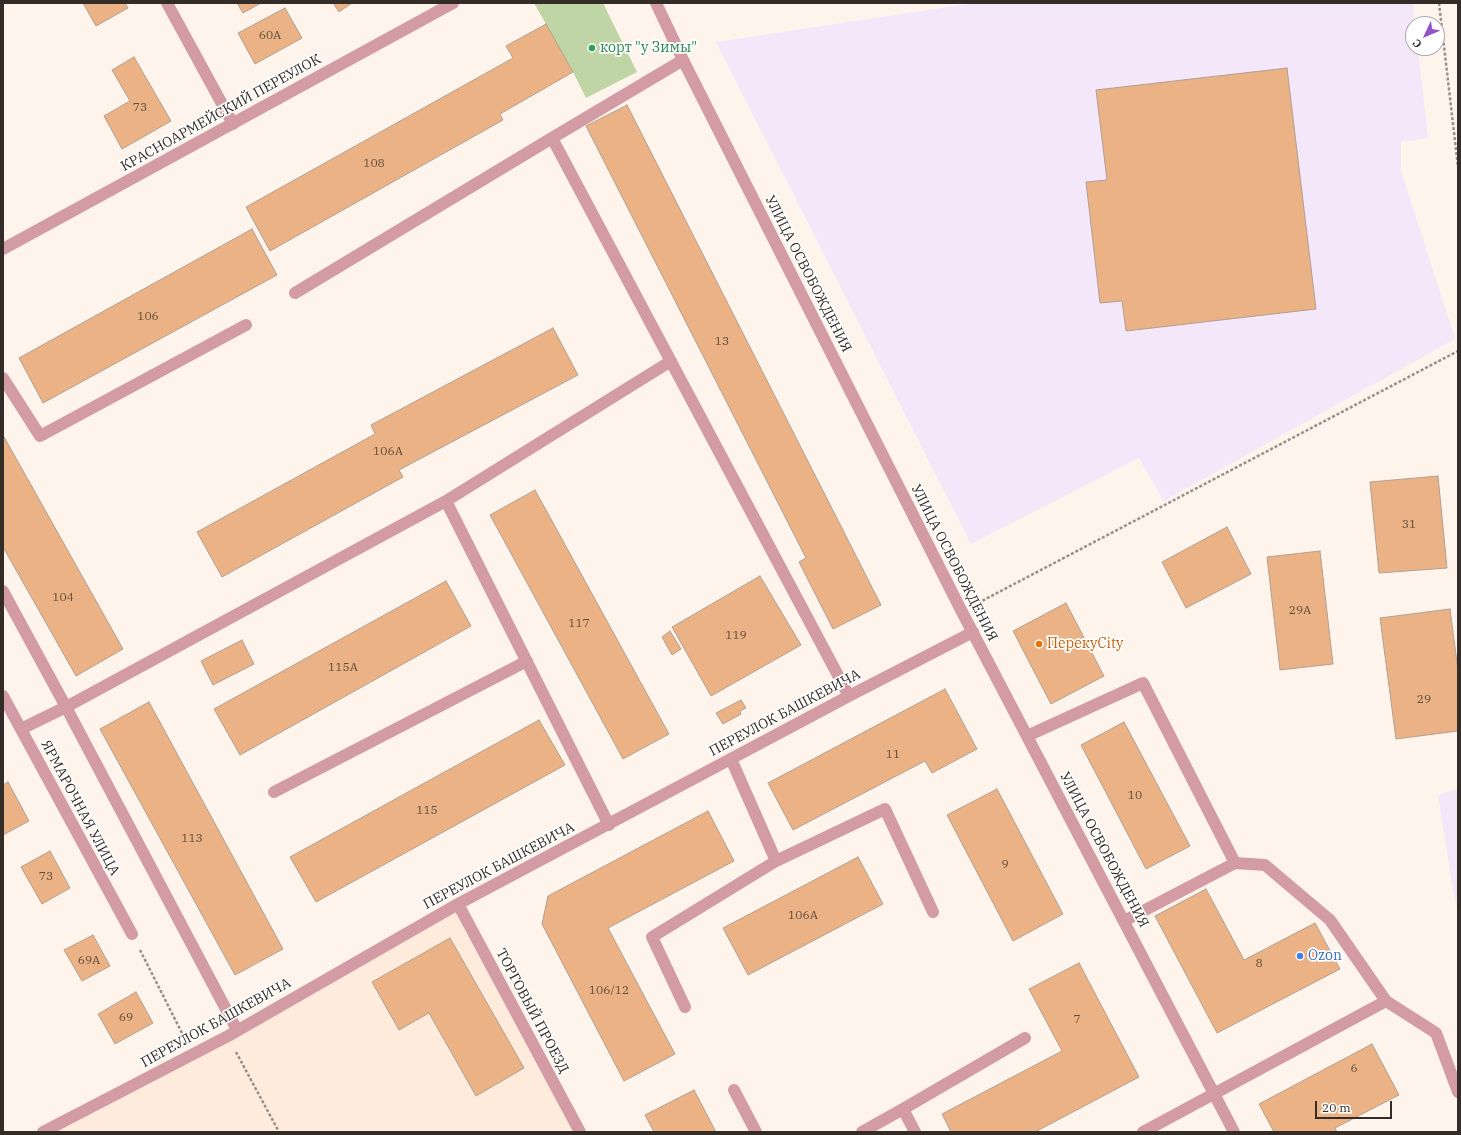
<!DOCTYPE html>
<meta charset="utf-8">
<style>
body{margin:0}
#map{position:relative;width:1461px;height:1135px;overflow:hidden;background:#fff4ec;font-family:"IBM Plex Serif",serif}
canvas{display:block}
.frame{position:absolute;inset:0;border:4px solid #332c27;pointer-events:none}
.north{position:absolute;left:1405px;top:16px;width:40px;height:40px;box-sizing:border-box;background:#fff;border:1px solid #adaba9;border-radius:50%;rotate:226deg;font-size:11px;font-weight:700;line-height:16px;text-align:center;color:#332c27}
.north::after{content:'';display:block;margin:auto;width:14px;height:18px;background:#9553c9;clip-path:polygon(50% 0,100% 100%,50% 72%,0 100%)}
.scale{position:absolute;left:1315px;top:1101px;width:77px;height:18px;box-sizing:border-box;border:2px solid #332c27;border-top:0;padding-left:5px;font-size:12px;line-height:14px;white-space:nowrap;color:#332c27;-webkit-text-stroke:3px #fff;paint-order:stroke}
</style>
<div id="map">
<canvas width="1461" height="1135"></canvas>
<div class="frame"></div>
<div class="north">С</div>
<div class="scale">20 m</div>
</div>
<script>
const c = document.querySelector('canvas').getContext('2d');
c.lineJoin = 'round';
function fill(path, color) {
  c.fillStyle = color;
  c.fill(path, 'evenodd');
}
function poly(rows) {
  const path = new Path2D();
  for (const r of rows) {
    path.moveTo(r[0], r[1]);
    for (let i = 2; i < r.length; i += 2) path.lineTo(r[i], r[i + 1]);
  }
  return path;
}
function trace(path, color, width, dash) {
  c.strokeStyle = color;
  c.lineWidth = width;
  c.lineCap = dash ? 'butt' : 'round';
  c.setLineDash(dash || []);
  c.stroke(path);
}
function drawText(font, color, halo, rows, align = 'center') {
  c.font = font + ' "IBM Plex Serif",serif';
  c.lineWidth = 3.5;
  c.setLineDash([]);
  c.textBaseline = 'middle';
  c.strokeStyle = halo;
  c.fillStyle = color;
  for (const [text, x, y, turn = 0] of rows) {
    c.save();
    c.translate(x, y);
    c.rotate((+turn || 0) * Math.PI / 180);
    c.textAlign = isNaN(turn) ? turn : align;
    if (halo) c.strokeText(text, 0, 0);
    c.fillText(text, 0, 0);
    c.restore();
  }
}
fill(poly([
 [458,904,580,1132,43,1132]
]), '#ffebdc');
fill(poly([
 [974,3,1413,3,1415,24,1413,24,1413,48,1418,48,1428,138,1401,142,1401,170,1455,339,1164,501,1139,458,971,544,716,42],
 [1458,788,1458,912,1452,885,1438,795]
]), '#f5e7fa');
fill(poly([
 [534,3,603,3,637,72,586,98,573,72]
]), '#bfd5a6');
const building = poly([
 [83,3,125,3,128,8,96,26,83,3],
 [237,3,261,3,243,13,237,3],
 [333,3,352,3,339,12,333,3],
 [285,8,302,38,255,64,238,33,285,8],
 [546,24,573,72,500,114,503,120,270,251,246,207,513,58,506,46,546,24],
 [134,57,171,121,122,149,104,116,130,101,112,70,134,57],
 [1287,68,1316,309,1126,331,1122,301,1100,303,1086,182,1107,180,1096,90,1287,68],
 [627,105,881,605,833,629,799,562,806,558,586,126,627,105],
 [252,229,277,275,43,403,19,358,252,229],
 [553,328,578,375,399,470,403,477,222,577,197,532,375,434,371,425,553,328],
 [3,435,123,649,76,676,3,547,3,435],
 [1438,476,1447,568,1379,573,1370,482,1438,476],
 [535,490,669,734,623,759,490,515,535,490],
 [1227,527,1251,574,1186,608,1162,562,1227,527],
 [1320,551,1333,664,1280,670,1267,557,1320,551],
 [760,576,801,645,711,696,672,627,760,576],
 [446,581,471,626,240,755,214,709,446,581],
 [1066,603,1104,676,1051,704,1013,631,1066,603],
 [1450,609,1458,670,1458,731,1396,739,1380,618,1450,609],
 [670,631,681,649,672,655,662,637,670,631],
 [242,640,254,664,213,685,201,661,242,640],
 [945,689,977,749,932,773,925,761,793,830,768,783,945,689],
 [741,700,746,708,740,711,741,714,723,724,716,713,741,700],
 [149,702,283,949,235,975,100,729,149,702],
 [539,720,565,765,316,902,290,857,539,720],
 [1124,722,1190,846,1146,869,1081,745,1124,722],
 [8,782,29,821,3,835,3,785,8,782],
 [997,789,1063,914,1013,941,947,815,997,789],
 [708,811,734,861,608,928,675,1054,624,1081,542,924,548,896,708,811],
 [50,851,70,888,42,904,21,867,50,851],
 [858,857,883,904,748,975,723,928,858,857],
 [1206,889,1244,960,1315,923,1340,969,1217,1033,1155,916,1206,889],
 [93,935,110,966,82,981,64,950,93,935],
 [450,938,524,1068,476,1096,429,1013,399,1030,372,982,450,938],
 [1079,963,1139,1077,1035,1132,951,1132,942,1114,1062,1051,1029,989,1079,963],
 [136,992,153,1023,115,1044,98,1014,136,992],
 [1372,1044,1399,1095,1335,1128,1337,1132,1274,1132,1259,1104,1372,1044],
 [694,1090,716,1132,654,1132,645,1115,694,1090]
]);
fill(building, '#eab285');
trace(building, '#b1a094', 1);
trace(poly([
 [1439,3,1458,167],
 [978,603,1458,351],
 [140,950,184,1037],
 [236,1052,279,1132]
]), '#988f89', 2.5, [3, 2]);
trace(poly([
 [167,3,233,124],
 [656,3,683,60,962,612,1234,1132],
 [683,60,552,138,849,696],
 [3,249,453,3],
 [295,293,552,138],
 [3,378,40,436,246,325],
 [446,501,609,825],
 [3,591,66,707,237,1030],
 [3,696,132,934],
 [21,729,66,707,446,501,671,361],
 [1027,736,1143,683,1235,863],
 [274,792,527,661],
 [776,861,885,809,933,912],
 [458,904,580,1132],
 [1124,921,1235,863,1265,865,1330,920,1386,1001],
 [685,1007,652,937,776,861,731,759],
 [734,1090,756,1132],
 [43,1132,228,1036,458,904,849,696,973,632],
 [862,1132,903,1109],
 [915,1132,903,1109,1025,1038],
 [1143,1132,1386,1001,1436,1033,1458,1092]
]), '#d39ca4', 12);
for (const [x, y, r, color] of [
 [592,48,4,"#2e9e5b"],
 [1039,644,4,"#e8710a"],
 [1300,956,4,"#3f7fe0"]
]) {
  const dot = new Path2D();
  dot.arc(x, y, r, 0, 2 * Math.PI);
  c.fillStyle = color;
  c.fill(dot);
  trace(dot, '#fff', 1.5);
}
drawText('12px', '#614e3e', null, [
 ["60А",270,36],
 ["73",140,108],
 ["108",374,164],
 ["106",148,317],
 ["13",722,342],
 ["106А",388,452],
 ["31",1409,525],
 ["104",63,598],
 ["29А",1300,611],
 ["117",579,624],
 ["119",736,636],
 ["115А",343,668],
 ["29",1424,700],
 ["11",893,755],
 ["10",1135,796],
 ["115",427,811],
 ["113",192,839],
 ["9",1005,865],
 ["73",46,877],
 ["106А",803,916],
 ["69А",89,961],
 ["8",1259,964],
 ["106/12",609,991],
 ["69",126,1018],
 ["7",1077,1020],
 ["6",1354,1069]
]);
drawText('14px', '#27864d', '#fff', [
 ["корт \"у Зимы\"",600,48]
], 'left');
drawText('14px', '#332c27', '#fff', [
 ["КРАСНОАРМЕЙСКИЙ ПЕРЕУЛОК",221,113,-29],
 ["УЛИЦА ОСВОБОЖДЕНИЯ",808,274,63],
 ["УЛИЦА ОСВОБОЖДЕНИЯ",954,563,63],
 ["ПЕРЕУЛОК БАШКЕВИЧА",785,713,-28],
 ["ЯРМАРОЧНАЯ УЛИЦА",80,808,62],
 ["УЛИЦА ОСВОБОЖДЕНИЯ",1104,850,62],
 ["ПЕРЕУЛОК БАШКЕВИЧА",499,866,-28],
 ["ТОРГОВЫЙ ПРОЕЗД",532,1011,62],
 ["ПЕРЕУЛОК БАШКЕВИЧА",216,1023,-29]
]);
drawText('14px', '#c56008', '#fff', [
 ["ПерекуCity",1047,644]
], 'left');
drawText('14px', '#366cbe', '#fff', [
 ["Ozon",1308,956]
], 'left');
</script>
